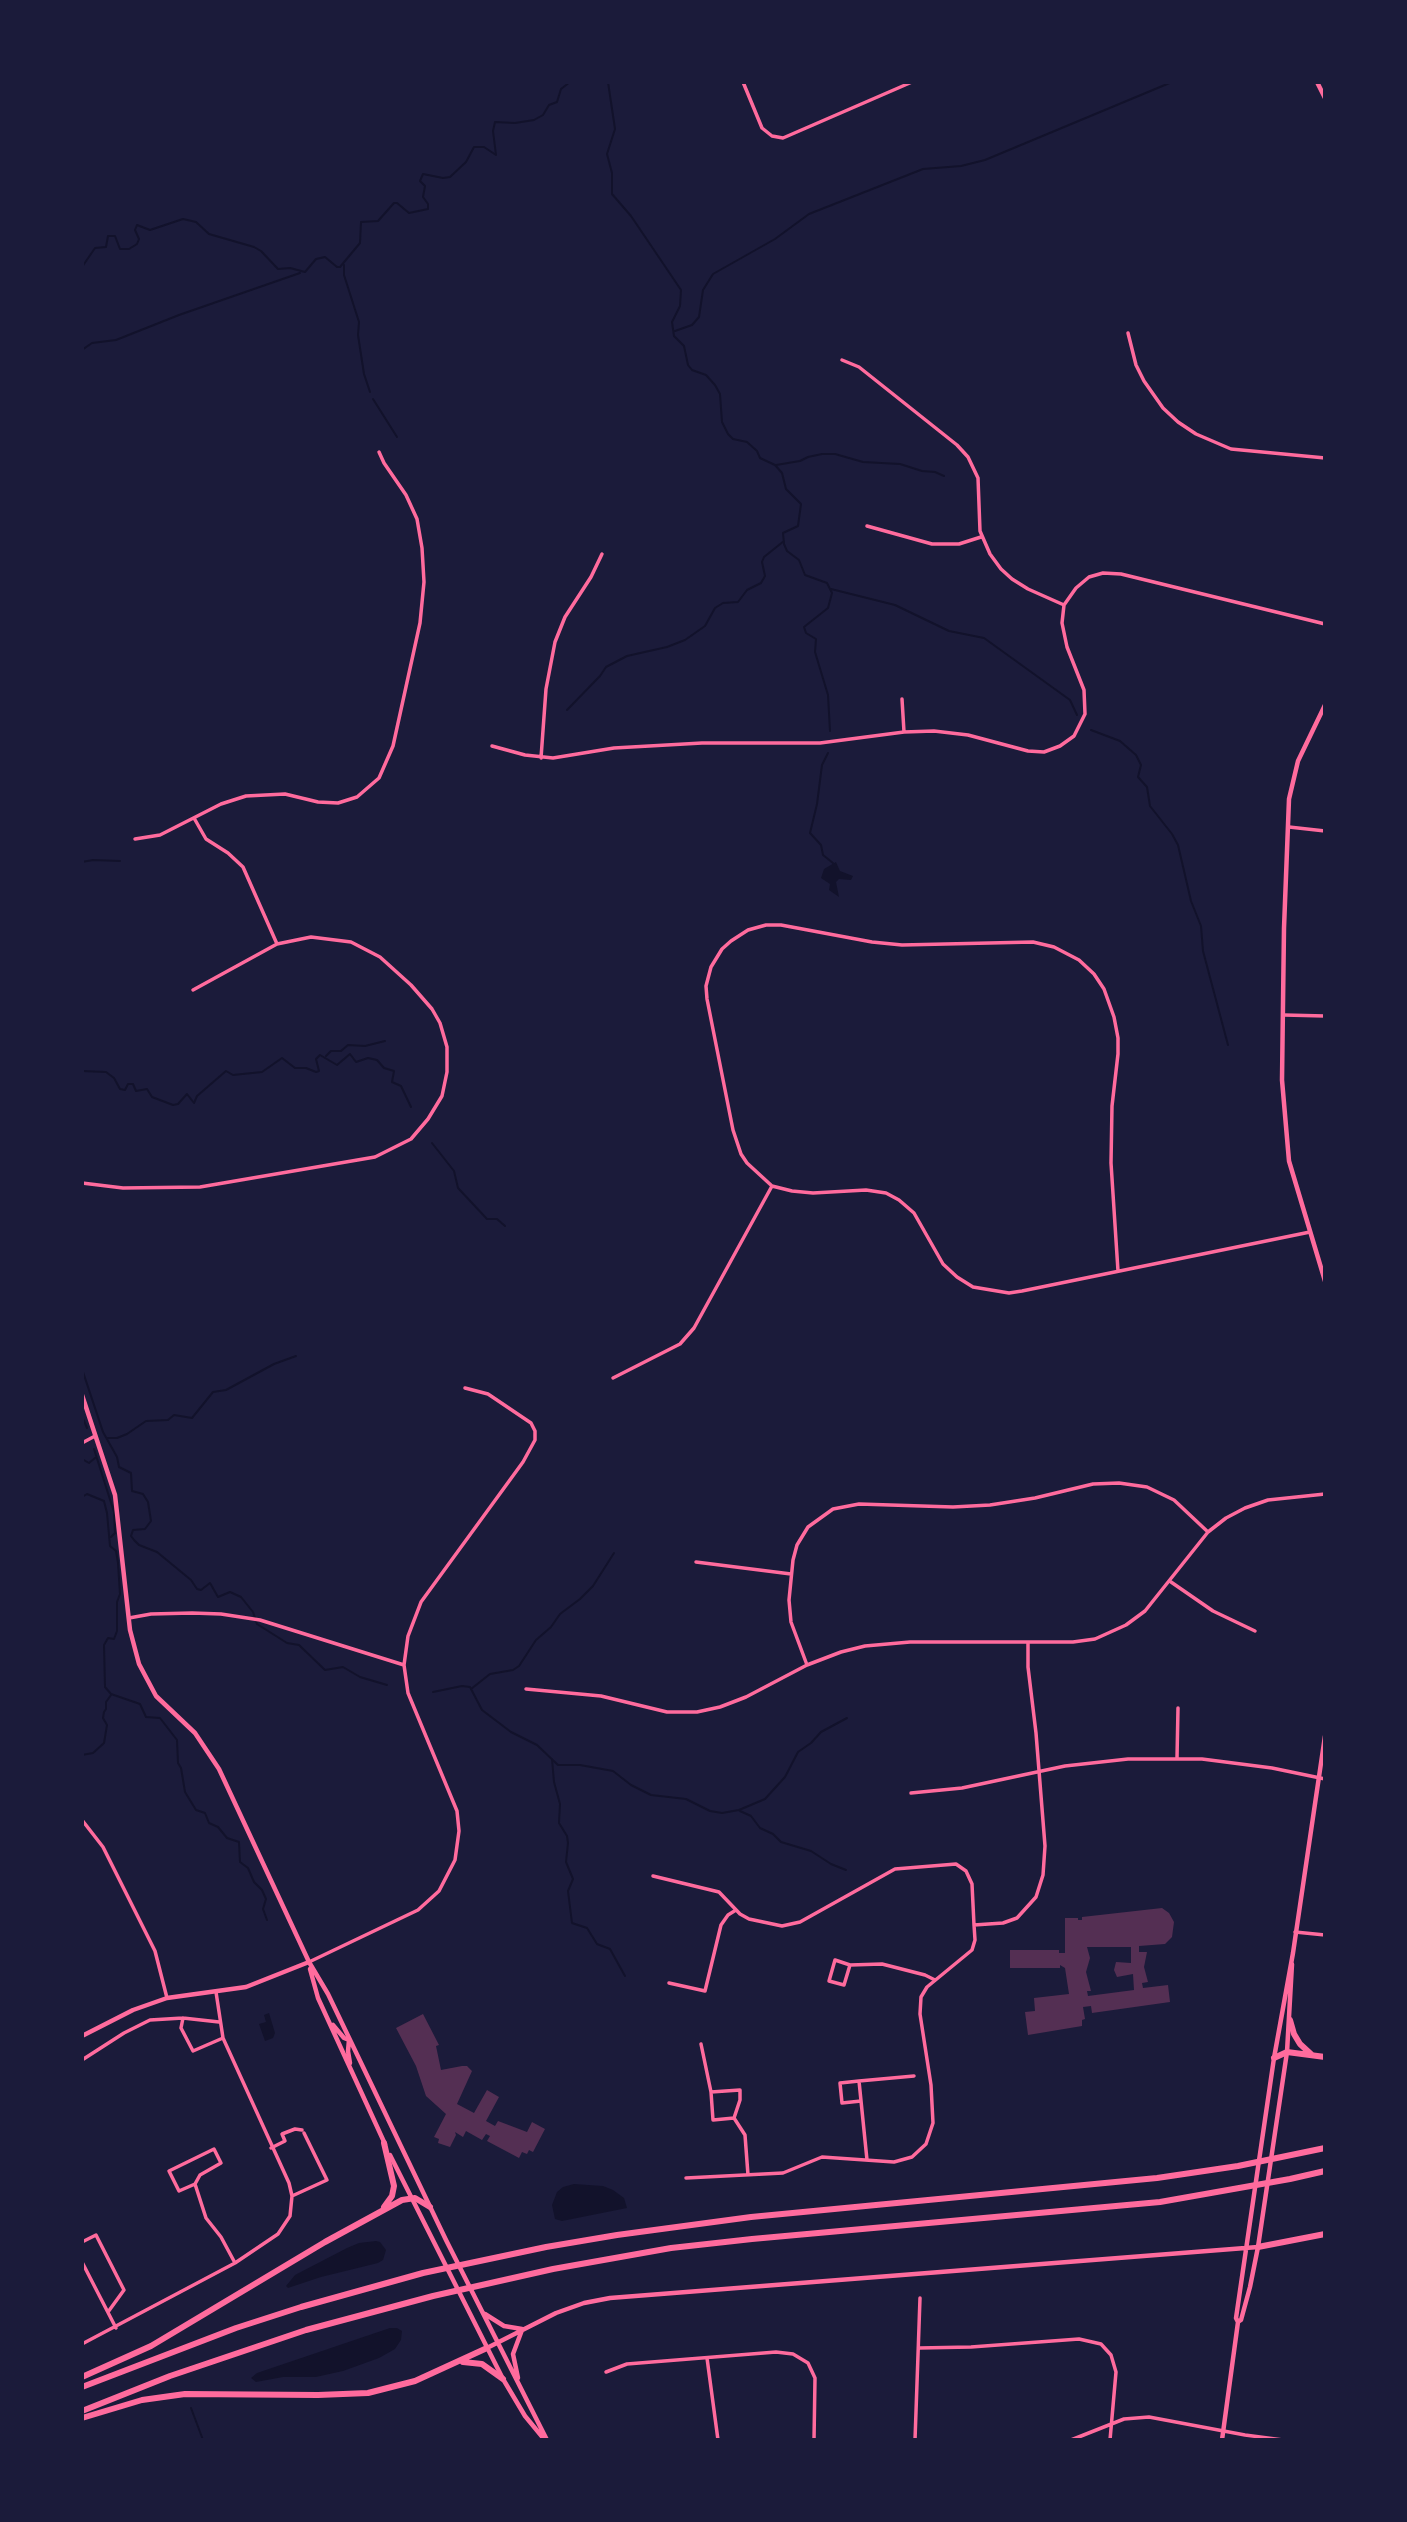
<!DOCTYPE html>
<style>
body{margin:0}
#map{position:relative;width:1407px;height:2522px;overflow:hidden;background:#1b1b3a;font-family:"Source Sans 3",sans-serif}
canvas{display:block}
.frame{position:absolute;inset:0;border:84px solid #1b1b3a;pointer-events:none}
</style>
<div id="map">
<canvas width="1407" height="2522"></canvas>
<div class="frame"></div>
</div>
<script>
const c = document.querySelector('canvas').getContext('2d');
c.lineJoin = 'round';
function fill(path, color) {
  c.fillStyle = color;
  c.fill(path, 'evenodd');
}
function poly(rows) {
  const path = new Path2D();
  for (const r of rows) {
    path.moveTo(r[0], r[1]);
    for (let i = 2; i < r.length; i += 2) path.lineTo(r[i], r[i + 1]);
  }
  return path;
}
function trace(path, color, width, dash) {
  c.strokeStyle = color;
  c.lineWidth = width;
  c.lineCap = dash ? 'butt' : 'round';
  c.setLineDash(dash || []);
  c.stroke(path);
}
fill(poly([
 [836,862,840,871,853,876,851,880,839,879,836,882,839,897,829,890,830,884,821,878,824,869],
 [269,2013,275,2033,273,2038,265,2041,259,2024,266,2022,264,2015],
 [574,2184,603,2186,613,2190,624,2198,627,2208,562,2221,555,2219,552,2205,557,2192,563,2187],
 [376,2241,380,2242,386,2250,383,2260,378,2263,321,2277,288,2288,286,2286,295,2275,347,2248,359,2243],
 [390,2328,397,2328,402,2331,401,2340,395,2349,379,2358,343,2371,316,2377,283,2377,256,2382,251,2378,257,2373]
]), '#12122b');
trace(poly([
 [608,82,615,129,607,154,612,173,612,194,631,216,681,290,680,306,672,322,674,336,684,346,688,365,692,370,706,375,715,385,720,394,722,422,728,434,733,439,747,442,757,451,760,458,775,465,782,473,786,489,801,504,798,526,783,533,784,544,787,551,799,560,805,575,827,583,832,593,828,608,804,627,806,633,816,639,815,652,828,695,830,731],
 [344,265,344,275,359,322,358,335,364,374,370,392],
 [82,267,95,248,106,247,108,236,115,236,120,249,129,249,137,244,139,239,135,230,137,225,150,230,183,219,196,222,209,234,254,247,261,251,278,269,290,268,305,272,316,259,325,257,337,267,340,267,360,243,361,222,378,221,394,203,397,203,409,213,428,209,428,204,423,197,425,186,420,181,423,174,443,178,450,177,466,162,474,147,484,147,496,155,493,131,495,122,515,123,534,120,543,115,549,105,557,102,561,89,570,82],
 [675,331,692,325,699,317,703,290,713,274,775,239,809,214,923,169,961,166,985,160,1172,82],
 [82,350,92,343,116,340,179,315,300,273],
 [373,399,397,437],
 [776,465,800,461,808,457,822,454,835,454,863,462,900,464,922,471,935,472,944,476],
 [831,589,895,605,949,631,984,638,1070,700,1077,715],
 [567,710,600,676,606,667,627,656,667,647,685,640,705,626,715,608,723,603,738,602,747,590,761,583,765,576,762,562,764,557,784,541],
 [1091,730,1120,741,1136,755,1141,765,1138,777,1147,787,1150,806,1172,834,1178,845,1191,901,1201,926,1203,951,1228,1045],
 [828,753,822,765,817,804,810,833,821,845,823,855,833,863],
 [82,862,93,860,120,861],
 [326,1056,331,1051,341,1051,348,1045,365,1046,385,1041],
 [82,1071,106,1072,114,1078,120,1089,125,1090,128,1084,133,1084,136,1091,147,1089,152,1097,173,1105,178,1104,187,1094,194,1103,197,1096,226,1071,233,1075,262,1072,282,1058,295,1068,306,1068,316,1072,319,1071,316,1059,320,1055,337,1065,350,1054,356,1062,368,1058,377,1060,384,1068,394,1071,392,1082,401,1086,411,1107],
 [432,1143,454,1171,458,1188,487,1219,497,1219,505,1226],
 [82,1369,103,1432,117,1457,119,1467,131,1473,132,1491,143,1494,148,1502,151,1521,145,1529,133,1530,131,1536,134,1540,139,1545,157,1552,191,1580,197,1589,201,1590,210,1583,218,1597,230,1592,241,1597,253,1612,257,1624,287,1643,299,1645,325,1670,343,1667,360,1677,387,1685],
 [82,1416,87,1428],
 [108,1438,117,1438,127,1434,146,1421,168,1420,174,1415,192,1418,213,1392,226,1390,274,1364,296,1356],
 [94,1449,114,1512,115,1533,111,1537],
 [82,1459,89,1463,95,1458],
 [82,1497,87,1494,104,1501,107,1513,110,1546,116,1551,118,1563,120,1594,117,1602,117,1631,114,1639,108,1638,104,1645,105,1687,111,1694,140,1704,146,1717,160,1718,177,1740,178,1763,181,1768,185,1792,196,1810,205,1813,209,1823,218,1827,227,1838,239,1842,240,1862,248,1868,254,1882,262,1890,266,1899,263,1909,267,1920],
 [471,1689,490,1674,513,1670,519,1666,536,1640,551,1627,560,1614,580,1599,593,1586,614,1553],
 [433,1692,462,1686,470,1687,482,1710,511,1732,537,1745,558,1765,580,1765,613,1771,631,1785,651,1795,686,1799,710,1811,722,1813,739,1810,765,1799,785,1777,798,1752,811,1743,821,1732,847,1718],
 [82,1755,93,1753,104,1743,107,1725,103,1718,104,1712,106,1709,106,1702,111,1695],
 [552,1759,554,1782,560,1804,559,1823,567,1836,568,1843,566,1862,573,1879,568,1891,572,1923,587,1928,597,1944,610,1949,625,1976],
 [740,1811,751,1816,760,1828,773,1834,781,1842,811,1851,831,1864,846,1870],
 [191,2408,203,2440]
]), '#12122b', 2);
fill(poly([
 [1162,1908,1169,1913,1174,1922,1172,1937,1165,1944,1139,1946,1139,1952,1147,1952,1144,1967,1148,1982,1142,1983,1143,1988,1168,1985,1170,2002,1092,2013,1091,2006,1083,2007,1085,2019,1082,2020,1082,2026,1028,2035,1025,2012,1035,2011,1034,1998,1069,1994,1065,1968,1060,1965,1060,1968,1010,1968,1010,1950,1059,1950,1059,1953,1065,1953,1065,1918,1078,1918,1078,1920,1082,1920,1082,1917],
 [1087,1947,1131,1947,1131,1963,1116,1962,1114,1970,1117,1977,1133,1974,1134,1990,1088,1996,1087,1991,1091,1991,1086,1972,1090,1958],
 [423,2014,439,2045,436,2046,441,2070,462,2066,467,2066,472,2071,457,2104,474,2113,487,2090,499,2097,486,2121,495,2126,498,2121,527,2132,532,2122,545,2129,533,2152,529,2150,527,2154,522,2152,519,2158,487,2141,490,2136,486,2134,482,2140,466,2131,463,2137,455,2132,456,2135,450,2147,438,2143,439,2139,434,2137,446,2114,426,2096,416,2066,396,2028]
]), '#542f53');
trace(poly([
 [743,82,762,128,772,136,783,138,912,82],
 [1128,333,1136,365,1144,381,1163,408,1178,422,1196,434,1231,449,1325,458],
 [842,360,859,367,957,445,968,457,978,478,980,531,990,554,1001,569,1012,579,1028,589,1064,605],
 [867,526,932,544,959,544,981,537],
 [902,699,904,732],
 [492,746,525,755,553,758,614,748,702,743,820,743,904,732,934,731,968,735,1028,751,1044,752,1060,746,1074,736,1085,714,1084,690,1067,647,1062,623,1064,605,1076,588,1089,577,1103,573,1121,574,1325,624],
 [541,758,546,689,555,642,565,617,591,577,602,554],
 [194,818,206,839,228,853,243,867,277,944],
 [1289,827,1325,831],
 [135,839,160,835,221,804,246,796,285,794,318,802,338,803,357,797,379,778,393,746,420,623,424,582,422,548,417,519,406,495,384,463,379,452],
 [1284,1015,1325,1016],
 [82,1183,123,1188,200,1187,375,1157,411,1139,428,1119,442,1096,447,1072,447,1047,440,1023,432,1009,411,985,380,957,351,942,311,937,277,944,193,990],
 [1118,1271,1111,1163,1112,1106,1118,1054,1118,1038,1114,1017,1104,989,1094,974,1079,960,1054,947,1033,942,902,945,872,942,781,925,766,925,748,930,731,941,722,949,711,967,706,986,707,999,733,1130,741,1154,747,1163,772,1186,792,1191,813,1193,866,1190,886,1193,899,1200,914,1213,943,1264,957,1277,973,1287,1009,1293,1022,1291,1310,1232],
 [613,1378,680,1344,694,1328,772,1186],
 [82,1443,95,1436],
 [696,1562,791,1574],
 [1171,1582,1213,1611,1255,1631],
 [129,1618,151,1614,192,1613,221,1614,260,1620,404,1665],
 [807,1665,791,1622,789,1600,793,1560,797,1545,808,1527,833,1509,859,1504,953,1507,990,1505,1035,1498,1093,1484,1119,1483,1147,1487,1174,1500,1208,1532],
 [526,1689,601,1696,667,1712,697,1712,720,1707,746,1697,807,1665,841,1652,865,1646,910,1642,1073,1642,1095,1639,1126,1625,1145,1611,1208,1532,1226,1518,1245,1508,1268,1500,1325,1494],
 [1177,1758,1178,1708],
 [911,1793,962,1788,1065,1766,1128,1759,1202,1759,1272,1768,1325,1779],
 [82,1820,103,1847,155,1951,167,1998],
 [653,1876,719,1892,740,1914,749,1919,782,1926,800,1922,895,1869,956,1864,966,1871,972,1884,974,1925],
 [1295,1932,1325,1935],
 [309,1962,418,1910,439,1891,455,1860,459,1831,457,1811,408,1693,404,1665,408,1636,421,1602,523,1462,535,1440,535,1431,531,1423,488,1394,465,1388],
 [850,1965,844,1985,829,1981,835,1960,850,1965,882,1964,925,1975,935,1980],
 [669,1983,705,1991,721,1925,728,1915,736,1910],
 [183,2018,181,2028,193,2051,223,2038],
 [701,2044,711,2092],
 [82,2060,124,2033,150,2020,183,2018,219,2022],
 [859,2081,840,2083,842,2103,861,2101],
 [734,2118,740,2100,740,2090,711,2092,713,2120,734,2118,745,2135,748,2175],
 [271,2148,285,2141,282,2134,295,2129,302,2130],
 [867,2160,859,2081,914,2076],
 [686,2178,783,2173,822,2157,894,2162,912,2157,926,2144,933,2123,931,2085,920,2014,921,1997,927,1987,972,1950,975,1940,974,1925,1003,1923,1017,1918,1036,1897,1043,1875,1045,1846,1036,1733,1028,1667,1028,1643],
 [195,2184,200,2175,221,2163,214,2149,169,2171,179,2191,195,2184,206,2218,221,2237,235,2263],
 [292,2196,327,2180,304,2133],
 [82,2242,96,2235,124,2290,108,2312],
 [82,2262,116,2328],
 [82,2344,235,2263,278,2234,290,2216,292,2196,289,2183,223,2038,216,1992],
 [919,2348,971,2347,1079,2339,1101,2344,1111,2355,1116,2372,1110,2440],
 [707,2358,718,2440],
 [606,2372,627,2364,776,2352,793,2354,808,2363,815,2378,814,2440],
 [915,2440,920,2298],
 [1071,2440,1124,2419,1149,2417,1245,2435,1283,2440]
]), '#ff6b9d', 3.5);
trace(poly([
 [1317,82,1325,98],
 [1325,705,1298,761,1289,799,1284,928,1282,1080,1289,1161,1325,1281],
 [82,2036,133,2010,167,1998,246,1987,309,1962],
 [1287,2052,1292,1964],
 [1274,2058,1293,1953,1325,1736]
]), '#ff6b9d', 4.5);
trace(poly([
 [82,1395,115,1495,130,1630,139,1664,156,1696,195,1733,219,1769,309,1962,328,1994,446,2240,547,2440],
 [310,1969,318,1998,385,2144],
 [333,2025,344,2038,349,2040,348,2051,350,2063],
 [390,2155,503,2379,525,2416,544,2439],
 [485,2314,504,2326,522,2329],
 [1238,2322,1241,2320,1250,2287,1258,2247,1287,2052],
 [487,2348,556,2313,584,2303,610,2298,1258,2247],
 [518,2378,513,2354,522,2330],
 [1222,2440,1238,2322,1236,2318,1274,2058]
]), '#ff6b9d', 4.5);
trace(poly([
 [1290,2020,1294,2034,1300,2044,1312,2055],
 [1274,2058,1287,2052,1325,2057],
 [384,2143,394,2186,392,2196,384,2207],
 [1258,2247,1325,2234],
 [463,2362,482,2364,503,2379],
 [82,2377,151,2346,325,2242,402,2200,415,2198,430,2207],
 [82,2387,236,2328,301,2307,423,2273,546,2247,617,2235,751,2217,1157,2178,1238,2166,1325,2148],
 [82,2411,170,2376,306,2330,433,2296,553,2269,671,2248,752,2239,1160,2202,1290,2179,1325,2171],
 [82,2418,142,2400,185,2394,318,2395,368,2393,415,2381,487,2348]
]), '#ff6b9d', 6);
</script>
